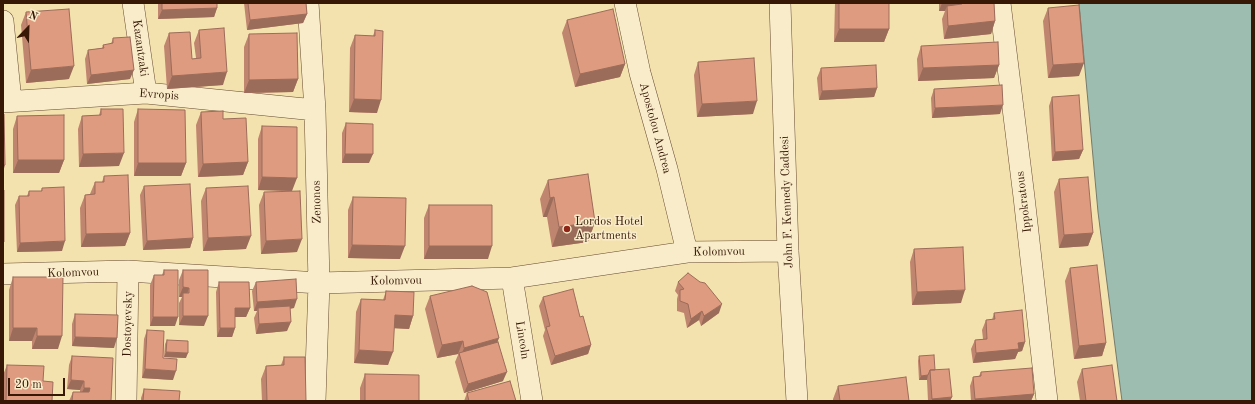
<!DOCTYPE html>
<style>
body{margin:0}
#map{position:relative;width:1255px;height:404px;overflow:hidden;background:#f4e2ae;font-family:"Old Standard TT",serif}
canvas{display:block}
.frame{position:absolute;inset:0;border:4px solid #371806;pointer-events:none}
.north{position:absolute;left:8px;top:8px;width:40px;height:40px;-webkit-text-stroke:3px #f8ecca;paint-order:stroke;rotate:23deg;font-size:11px;font-weight:700;line-height:16px;text-align:center;color:#371806}
.north::after{content:'';display:block;margin:auto;width:14px;height:18px;background:#371806;clip-path:polygon(50% 0,100% 100%,50% 72%,0 100%)}
.scale{position:absolute;left:8px;top:378px;width:57px;height:18px;box-sizing:border-box;border:2px solid #371806;border-top:0;padding-left:5px;font-size:12px;line-height:14px;white-space:nowrap;color:#371806;-webkit-text-stroke:3px #f8ecca;paint-order:stroke}
</style>
<div id="map">
<canvas width="1255" height="404"></canvas>
<div class="frame"></div>
<div class="north">N</div>
<div class="scale">20 m</div>
</div>
<script>
const c = document.querySelector('canvas').getContext('2d');
c.lineJoin = 'round';
function fill(path, color) {
  c.fillStyle = color;
  c.fill(path, 'evenodd');
}
function poly(rows) {
  const path = new Path2D();
  for (const r of rows) {
    path.moveTo(r[0], r[1]);
    for (let i = 2; i < r.length; i += 2) path.lineTo(r[i], r[i + 1]);
  }
  return path;
}
function trace(path, color, width, dash) {
  c.strokeStyle = color;
  c.lineWidth = width;
  c.lineCap = dash ? 'butt' : 'round';
  c.setLineDash(dash || []);
  c.stroke(path);
}
function drawText(font, color, halo, rows, align = 'center') {
  c.font = font + ' "Old Standard TT",serif';
  c.lineWidth = 3;
  c.setLineDash([]);
  c.textBaseline = 'middle';
  c.strokeStyle = halo;
  c.fillStyle = color;
  for (const [text, x, y, turn = 0] of rows) {
    c.save();
    c.translate(x, y);
    c.rotate((+turn || 0) * Math.PI / 180);
    c.textAlign = isNaN(turn) ? turn : align;
    if (halo) c.strokeText(text, 0, 0);
    c.fillText(text, 0, 0);
    c.restore();
  }
}
const water = poly([
 [1079,3,1252,3,1252,401,1122,401,1098,212,1079,3]
]);
fill(water, '#9cbdb0');
trace(water, '#747b6c', 1);
const minor = poly([
 [133,3,146,93],
 [308,3,315,110,319,283,315,401],
 [625,3,640,73,667,169,687,252],
 [780,3,788,251,797,401],
 [1000,3,1024,197,1047,401],
 [3,21,11,101],
 [3,102,146,93,315,110],
 [3,274,128,271,319,283,512,278,687,252,788,251],
 [512,278,532,401],
 [126,401,128,271]
]);
trace(minor, '#664a30', 22);
trace(minor, '#f8ecca', 21);
fill(poly([
 [158,3,217,3,217,8,214,17,158,19],
 [244,3,306,3,307,14,303,23,247,30],
 [835,3,889,3,889,29,884,42,834,42],
 [939,3,994,3,995,21,991,34,944,39,942,19,945,11,939,11],
 [1048,8,1079,76,1048,78,1043,21],
 [26,12,69,79,26,83,21,25],
 [567,20,625,64,620,77,575,87,562,33],
 [199,30,223,85,167,89,164,46,169,33,192,59,196,58,194,43],
 [375,30,377,113,349,112,350,48,355,35,373,36],
 [249,34,298,79,293,92,244,93,244,47],
 [113,38,130,79,87,84,85,59,88,50,102,48,103,45,111,44],
 [921,46,999,65,994,78,918,81,917,59],
 [698,62,753,114,697,117,694,75],
 [821,68,877,88,874,97,819,100,817,78],
 [934,89,1000,114,932,118,931,98],
 [1052,97,1083,150,1079,159,1052,161,1049,106],
 [101,109,119,166,79,167,78,129,82,116,99,115],
 [138,109,186,163,181,176,134,176,134,122],
 [201,112,223,119,248,162,243,175,198,177,196,125],
 [17,116,64,160,59,173,13,173,13,129],
 [346,123,369,163,342,163,342,133],
 [262,126,292,191,258,190,258,139],
 [104,176,130,233,125,246,81,247,80,208,85,195,90,194,95,182,102,182],
 [1059,179,1093,233,1088,246,1059,248,1054,192],
 [548,180,595,222,588,242,552,247,547,217,543,217,540,199],
 [144,186,193,238,190,248,143,250,140,195],
 [42,188,62,251,17,252,15,205,19,196,27,196,29,191,41,191],
 [206,188,246,249,203,251,201,201],
 [264,192,297,252,261,254,259,205],
 [353,197,400,259,348,258,348,210],
 [429,205,488,259,424,259,424,218],
 [914,249,961,303,912,305,910,262],
 [1070,268,1106,343,1102,356,1074,359,1065,281],
 [164,270,175,326,150,326,150,285,154,275,162,275],
 [183,270,204,326,179,325,179,303,182,297,179,297,179,280],
 [13,277,58,349,32,349,32,341,9,341,9,290],
 [219,282,250,308,246,317,235,317,235,328,232,337,217,337,216,292],
 [256,282,294,308,290,309,287,331,256,334,254,318,257,311,254,311,252,291],
 [678,282,719,313,701,326,699,320,687,328,684,313,677,311,677,299,678,295,675,291],
 [386,291,413,316,409,329,394,328,388,365,354,363,356,312,361,299,383,300],
 [430,296,498,342,503,381,464,393,455,362,458,355,458,354,437,358,425,309],
 [543,297,580,317,591,345,588,354,551,365,543,336,545,330,539,306],
 [994,313,1025,342,1022,351,1018,352,1015,359,973,363,971,349,975,340,983,339,982,330,986,320,992,320],
 [75,314,114,348,72,346,72,324],
 [147,330,163,358,173,380,142,378,144,339],
 [167,340,186,358,164,357,165,344],
 [72,356,111,401,69,401,73,392,80,392,80,390,67,389,69,365],
 [919,356,935,370,952,397,950,401,928,401,927,380,919,380,918,361],
 [284,357,306,401,262,401,261,379,266,366,281,365],
 [7,365,43,381,52,401,3,401,3,375],
 [1082,369,1117,401,1080,401,1077,382],
 [981,372,1034,394,1031,401,971,401,970,386,973,377,979,376],
 [365,374,419,401,360,401,360,388],
 [838,386,909,401,833,401,833,399],
 [144,389,179,401,141,401,141,398],
 [467,393,516,401,464,401]
]), '#c0856e');
fill(poly([
 [942,3,959,3,957,10,947,6,945,11,939,11],
 [217,8,214,17,158,19,162,10],
 [307,14,303,23,247,30,250,20],
 [995,21,991,34,944,39,948,26],
 [839,29,889,29,884,42,834,42],
 [1084,63,1079,76,1048,78,1053,65],
 [625,64,620,77,575,87,580,74],
 [999,65,994,78,918,81,923,68],
 [74,66,69,79,26,83,31,70],
 [134,70,130,79,87,84,91,75],
 [227,72,223,85,167,89,172,76],
 [298,79,293,92,244,93,249,80],
 [877,88,874,97,819,100,822,91],
 [354,99,381,100,377,113,349,112],
 [757,101,753,114,697,117,702,104],
 [1003,105,1000,114,932,118,935,108],
 [1083,150,1079,159,1052,161,1055,152],
 [124,153,119,166,79,167,83,154],
 [345,154,373,154,369,163,342,163],
 [18,160,64,160,59,173,13,173],
 [248,162,243,175,198,177,203,164],
 [138,163,186,163,181,176,134,176],
 [3,165,5,165,3,172],
 [262,177,297,178,292,191,258,190],
 [554,197,547,217,543,217,550,198],
 [595,222,588,242,552,247,559,227],
 [130,233,125,246,81,247,86,234],
 [1093,233,1088,246,1059,248,1064,235],
 [251,236,246,249,203,251,208,238],
 [193,238,190,248,143,250,147,241],
 [302,239,297,252,261,254,266,241],
 [65,241,62,251,17,252,20,243],
 [352,245,405,246,400,259,348,258],
 [429,246,492,246,488,259,424,259],
 [183,287,189,288,186,297,183,293,182,297,179,297],
 [965,290,961,303,912,305,917,292],
 [297,299,294,308,258,311,258,308,257,311,254,311,257,302],
 [722,304,719,313,701,326,704,316],
 [235,308,250,308,246,317,232,317],
 [702,311,699,320,687,328,691,319],
 [395,315,413,316,409,329,390,328],
 [183,316,208,316,204,326,179,325],
 [153,317,178,317,175,326,150,326],
 [291,322,287,331,256,334,259,324],
 [13,328,37,328,32,341,9,341],
 [220,328,235,328,232,337,217,337],
 [37,336,62,336,58,349,32,349],
 [75,337,117,338,114,348,72,346],
 [499,338,494,351,460,359,464,348],
 [463,341,458,354,437,358,442,345],
 [1025,342,1022,351,1018,352,1015,359,973,363,976,353,1018,343],
 [1106,343,1102,356,1074,359,1079,346],
 [591,345,588,354,551,365,555,356],
 [359,350,393,352,388,365,354,363],
 [166,352,188,353,186,358,164,357],
 [145,369,176,371,173,380,142,378],
 [507,372,503,381,464,393,468,384],
 [928,375,927,380,919,380,921,376],
 [71,380,84,381,80,390,67,389],
 [84,388,90,388,86,398,80,397],
 [1034,394,1031,401,974,401,975,399],
 [952,397,950,401,932,401,932,399]
]), '#9c6c5a');
const building = poly([
 [162,3,217,3,217,8,162,10,162,3],
 [248,3,306,3,307,14,250,20,248,3],
 [839,3,889,3,889,29,839,29,839,3],
 [962,3,994,3,995,21,948,26,947,6,962,4,962,3],
 [1079,5,1084,63,1053,65,1048,8,1079,5],
 [69,9,74,66,31,70,26,12,69,9],
 [613,9,625,64,580,74,567,20,613,9],
 [224,28,227,72,172,76,169,33,190,32,192,59,201,58,199,30,224,28],
 [375,30,383,31,381,100,354,99,355,35,375,36,375,30],
 [297,33,298,79,249,80,249,34,297,33],
 [130,37,134,70,91,75,88,50,104,48,103,45,113,43,113,38,130,37],
 [998,42,999,65,923,68,921,46,998,42],
 [754,58,757,101,702,104,698,62,754,58],
 [876,65,877,88,822,91,821,68,876,65],
 [1002,85,1003,105,935,108,934,89,1002,85],
 [1079,95,1083,150,1055,152,1052,97,1079,95],
 [101,109,123,109,124,153,83,154,82,116,101,115,101,109],
 [138,109,185,110,186,163,138,163,138,109],
 [223,111,223,119,246,118,248,162,203,164,201,112,223,111],
 [3,114,4,114,5,165,3,165,3,114],
 [64,115,64,160,18,160,17,116,64,115],
 [346,123,373,124,373,154,345,154,346,123],
 [262,126,297,127,297,178,262,177,262,126],
 [588,174,595,222,559,227,554,197,550,198,548,180,588,174],
 [128,175,130,233,86,234,85,195,95,194,95,182,104,182,104,176,128,175],
 [1088,177,1093,233,1064,235,1059,179,1088,177],
 [190,184,193,238,147,241,144,186,190,184],
 [248,186,251,236,208,238,206,188,248,186],
 [64,187,65,241,20,243,19,196,29,196,29,191,42,191,42,188,64,187],
 [3,190,4,190,4,242,3,242,3,190],
 [300,191,302,239,266,241,264,192,300,191],
 [353,197,406,198,405,246,352,245,353,197],
 [429,205,492,205,492,246,429,246,429,205],
 [963,247,965,290,917,292,914,249,963,247],
 [1097,265,1106,343,1079,346,1070,268,1097,265],
 [164,270,178,270,178,317,153,317,154,275,164,275,164,270],
 [183,270,208,270,208,316,183,316,183,293,189,293,189,288,183,287,183,270],
 [688,273,700,282,705,283,722,304,704,316,702,311,691,319,688,304,680,301,680,290,684,289,678,282,688,273],
 [13,277,63,277,62,336,37,336,37,328,13,328,13,277],
 [296,279,297,299,257,302,256,282,296,279],
 [219,282,249,282,250,308,235,308,235,328,220,328,219,282],
 [472,286,487,292,499,338,464,348,463,341,442,345,430,296,472,286],
 [573,289,580,317,583,316,591,345,555,356,546,327,550,326,543,297,573,289],
 [386,291,414,292,413,316,395,315,393,352,359,350,361,299,385,300,386,291],
 [290,306,291,322,259,324,258,308,290,306],
 [1022,310,1025,342,1018,343,1019,349,976,353,975,340,987,339,986,320,995,319,994,313,1022,310],
 [75,314,118,315,117,338,75,337,75,314],
 [147,330,164,331,163,358,177,359,176,371,145,369,147,330],
 [167,340,188,341,188,353,166,352,167,340],
 [498,342,507,372,468,384,459,353,498,342],
 [934,355,935,370,930,370,928,375,921,376,919,356,934,355],
 [72,356,113,358,111,401,72,401,73,392,89,392,90,388,84,388,84,381,71,380,72,356],
 [284,357,305,357,306,401,267,401,266,366,284,365,284,357],
 [7,365,44,366,43,381,53,382,52,401,6,401,7,365],
 [1112,365,1117,401,1086,401,1082,369,1112,365],
 [1032,368,1034,394,975,399,973,377,981,376,981,372,1032,368],
 [949,369,952,397,932,399,930,370,949,369],
 [365,374,419,375,419,401,365,401,365,374],
 [906,377,909,401,840,401,838,386,906,377],
 [510,381,516,401,469,401,467,393,510,381],
 [144,389,180,391,179,401,143,401,144,389]
]);
fill(building, '#df9b80');
trace(building, '#9c6c5a', 1);
for (const [x, y, r, color] of [
 [567,229,4,"#8f2418"]
]) {
  const dot = new Path2D();
  dot.arc(x, y, r, 0, 2 * Math.PI);
  c.fillStyle = color;
  c.fill(dot);
  trace(dot, '#f8ecca', 1.5);
}
drawText('12px', '#371806', '#f8ecca', [
 ["Kazantzaki",140,48,82],
 ["Evropis",159,95,4],
 ["Apostolou Andrea",655,128,75],
 ["Zenonos",317,202,-91],
 ["John F. Kennedy Caddesi",787,202,-92],
 ["Ippokratous",1024,202,-97],
 ["Kolomvou",719,252,-1],
 ["Kolomvou",73,273,-2],
 ["Kolomvou",396,281,-1],
 ["Dostoyevsky",128,324,-89],
 ["Lincoln",522,340,81]
]);
drawText('12px', '#371806', '#f8ecca', [
 ["Lordos Hotel",575,222],
 ["Apartments",575,236]
], 'left');
</script>
